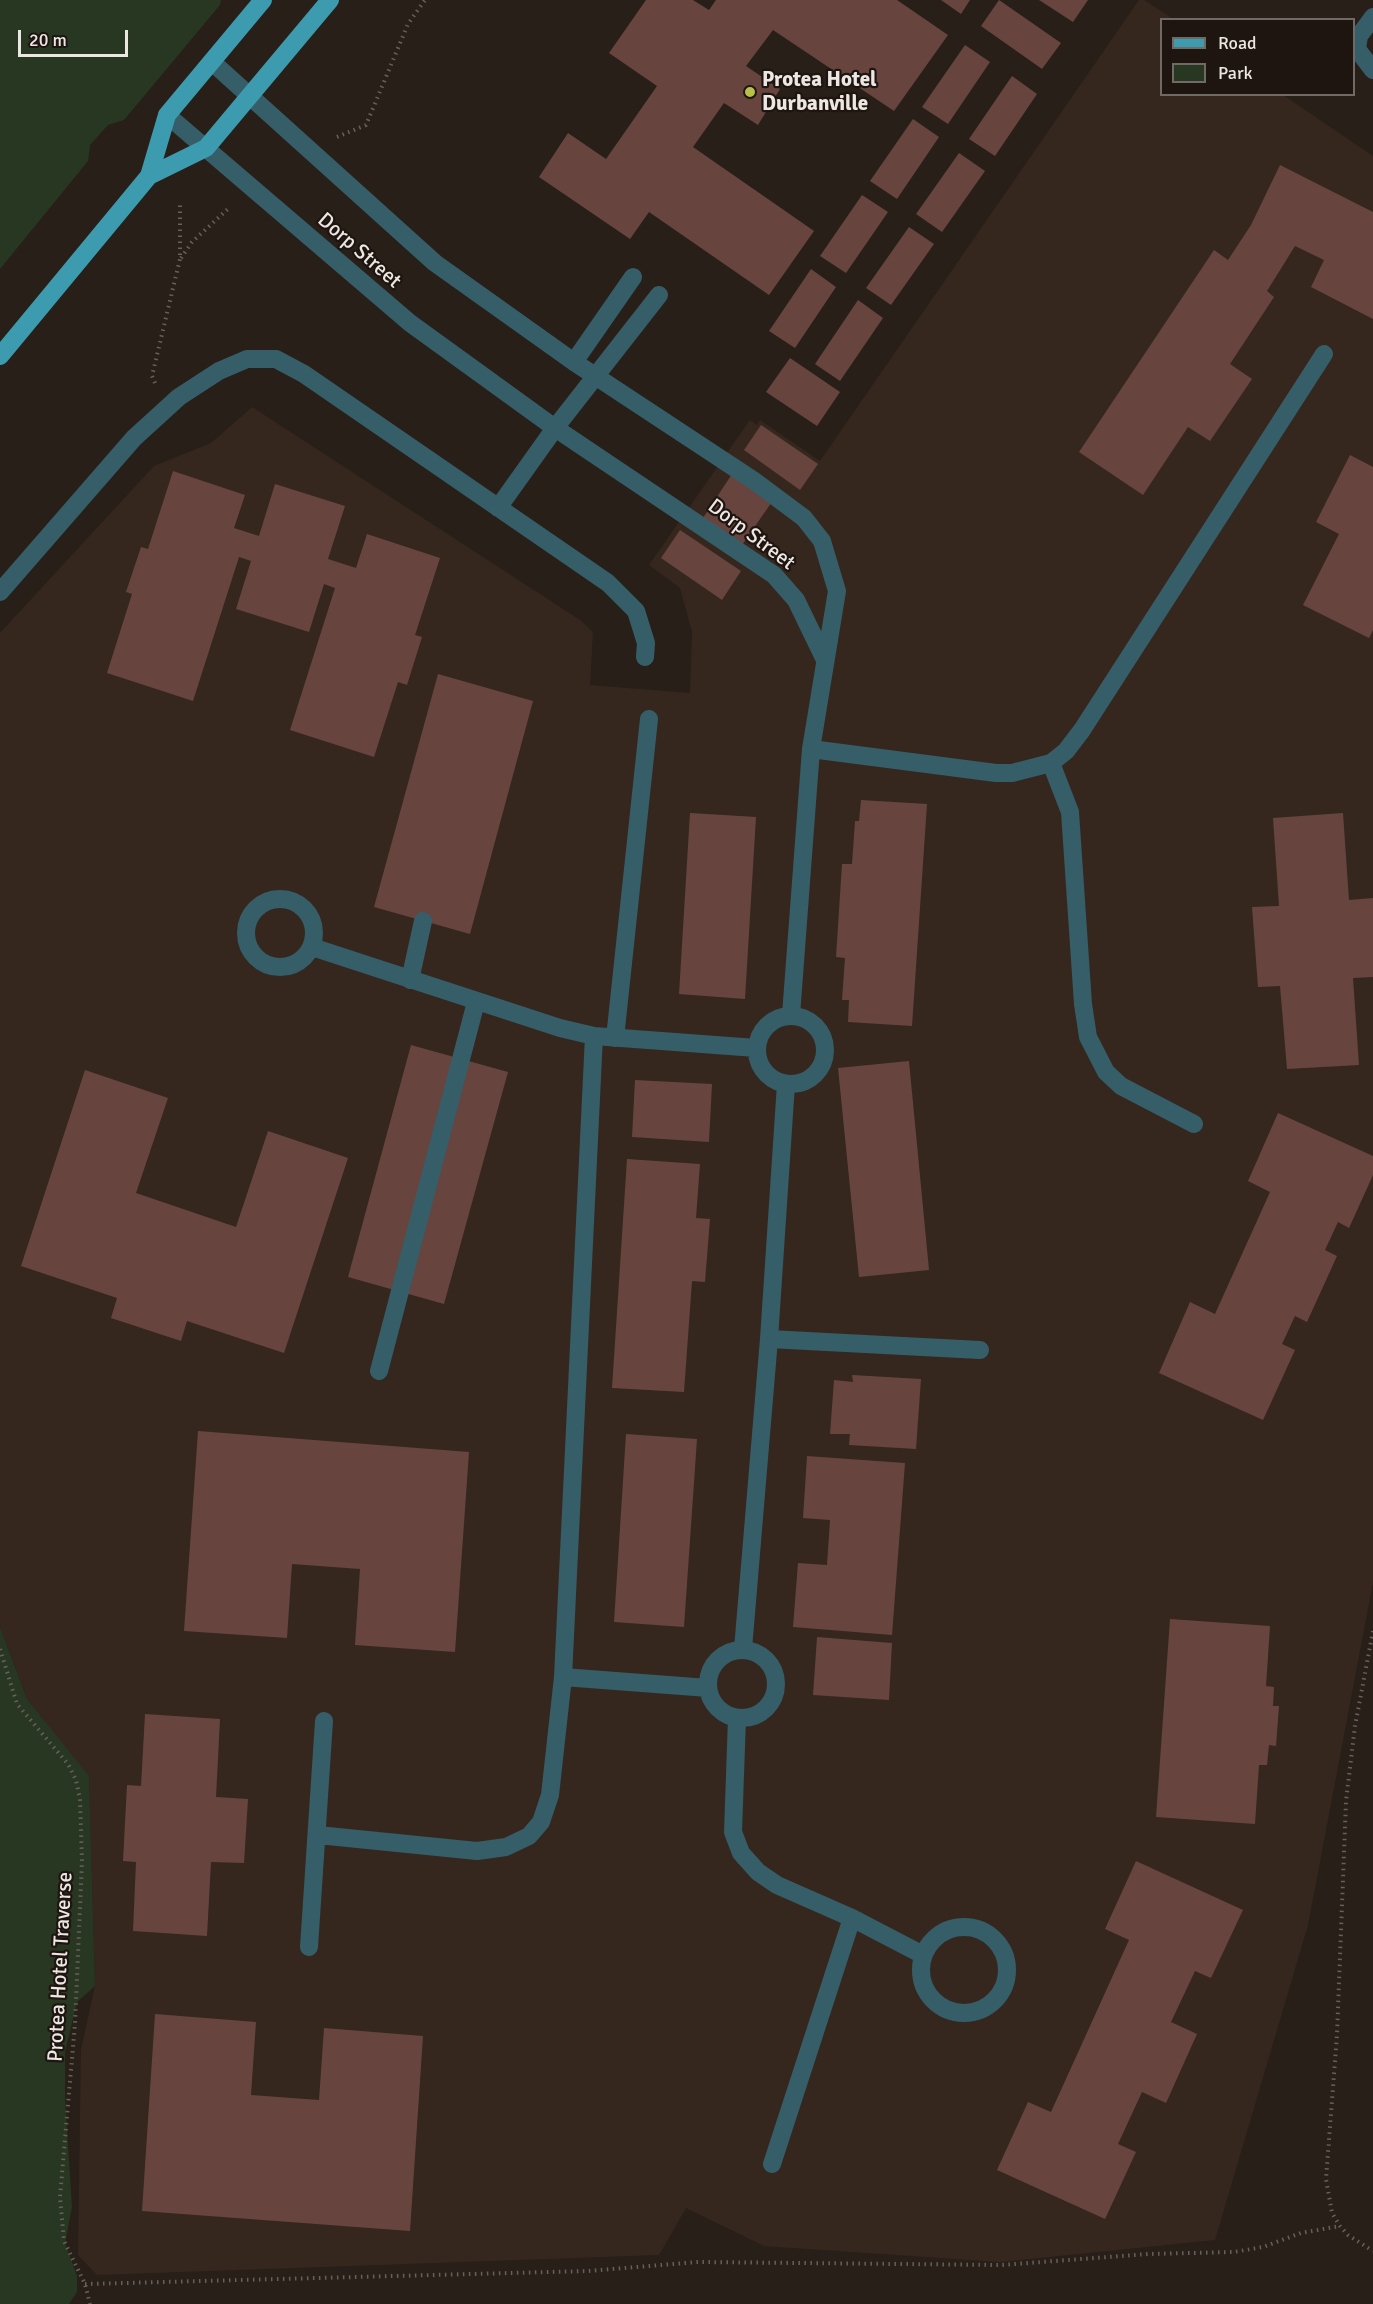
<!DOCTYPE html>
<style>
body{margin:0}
#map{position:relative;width:1373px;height:2304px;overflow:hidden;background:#281f19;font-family:Signika,sans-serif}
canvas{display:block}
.legend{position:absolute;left:1160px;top:18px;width:195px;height:78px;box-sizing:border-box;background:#1e1510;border:2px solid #716964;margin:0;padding:8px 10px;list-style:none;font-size:18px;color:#ede7e3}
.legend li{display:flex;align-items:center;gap:12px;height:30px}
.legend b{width:30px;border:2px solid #716964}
.scale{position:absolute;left:18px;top:30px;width:110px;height:27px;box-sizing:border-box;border:3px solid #ede7e3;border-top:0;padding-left:8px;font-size:18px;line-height:21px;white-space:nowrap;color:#ede7e3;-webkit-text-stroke:4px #1e1510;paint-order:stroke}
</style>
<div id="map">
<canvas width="1373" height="2304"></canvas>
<ul class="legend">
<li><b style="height:8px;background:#3c9baf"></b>Road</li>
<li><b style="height:16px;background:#283721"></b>Park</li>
</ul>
<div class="scale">20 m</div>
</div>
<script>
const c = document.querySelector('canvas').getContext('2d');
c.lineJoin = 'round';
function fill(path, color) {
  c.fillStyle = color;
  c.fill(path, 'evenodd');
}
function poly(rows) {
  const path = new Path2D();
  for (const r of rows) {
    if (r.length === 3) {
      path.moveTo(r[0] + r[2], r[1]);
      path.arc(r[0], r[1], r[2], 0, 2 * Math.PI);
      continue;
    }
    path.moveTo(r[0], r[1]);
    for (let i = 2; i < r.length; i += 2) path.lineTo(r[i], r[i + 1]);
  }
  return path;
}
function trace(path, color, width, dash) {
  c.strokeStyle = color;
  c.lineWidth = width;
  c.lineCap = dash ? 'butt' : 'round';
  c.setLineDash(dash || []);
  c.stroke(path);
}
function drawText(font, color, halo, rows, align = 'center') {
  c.font = font + ' Signika,sans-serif';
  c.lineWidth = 4.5;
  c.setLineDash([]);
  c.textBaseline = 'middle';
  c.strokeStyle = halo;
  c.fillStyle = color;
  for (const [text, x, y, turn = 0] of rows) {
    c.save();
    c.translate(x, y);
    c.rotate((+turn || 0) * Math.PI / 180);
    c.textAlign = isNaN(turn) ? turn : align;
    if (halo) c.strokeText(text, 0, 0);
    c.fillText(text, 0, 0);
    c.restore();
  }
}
fill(poly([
 [1139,0,1144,0,1173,19,1162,20,1162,94,1283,95,1373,156,1373,1582,1308,1925,1215,2240,1000,2262,764,2246,686,2208,659,2255,97,2275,78,2255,81,2050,95,1986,89,1777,27,1699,0,1627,0,633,154,466,211,443,252,407,580,620,593,632,590,685,690,693,692,632,680,588,649,565,750,420,757,425,760,420,820,461]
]), '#35271e');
fill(poly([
 [0,0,221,0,220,5,124,120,108,125,90,145,88,161,0,269],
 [0,1627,27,1699,89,1776,95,1986,77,2002,65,2052,65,2099,72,2207,65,2243,77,2276,77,2292,69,2304,0,2304]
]), '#283721');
fill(poly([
 [646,0,693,0,709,10,716,0,897,0,948,35,894,111,773,30,746,66,780,89,758,125,724,103,693,147,814,231,769,295,649,212,630,239,539,177,568,133,606,159,657,86,609,53],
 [941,0,970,0,961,14],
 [999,0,1061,43,1042,69,981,26],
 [1039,0,1088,0,1073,22],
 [965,45,990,62,948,124,922,107],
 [1012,76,1037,94,995,156,969,139],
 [913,119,939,137,897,199,870,181],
 [959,153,985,171,942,232,916,214],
 [1280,165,1373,212,1373,319,1311,287,1324,260,1295,246,1267,291,1274,297,1230,364,1252,379,1210,441,1188,427,1143,495,1079,452,1214,250,1228,260,1251,225],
 [862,195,888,212,846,273,820,256],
 [909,227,934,244,891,305,866,288],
 [811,269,836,287,795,348,769,331],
 [858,300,883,318,840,381,815,364],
 [790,358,840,392,817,426,766,392],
 [761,425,818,464,800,490,744,450],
 [1350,455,1373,467,1373,630,1369,638,1303,605,1339,534,1316,522],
 [738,465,778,493,740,548,701,521],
 [173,471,245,495,234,528,259,536,275,484,345,506,328,559,356,568,367,534,440,558,415,635,422,637,407,685,398,682,374,757,290,730,335,588,324,584,309,632,236,609,251,561,239,557,193,701,107,673,132,594,126,592,141,547,148,549],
 [680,530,741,571,722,600,661,558],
 [438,674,533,701,470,934,374,907],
 [861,800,927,804,912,1026,848,1022,849,1000,842,1000,845,958,836,957,842,864,852,864,855,821,859,821],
 [690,813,756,817,745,999,679,994],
 [1343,813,1349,900,1373,898,1373,977,1353,978,1359,1065,1287,1069,1280,986,1258,987,1252,907,1279,906,1273,818],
 [411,1045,508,1072,444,1304,348,1277],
 [909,1061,929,1270,859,1277,838,1068],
 [85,1070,168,1098,136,1193,236,1227,268,1131,348,1158,284,1353,187,1321,181,1341,111,1318,117,1298,21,1266],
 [635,1080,712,1084,709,1142,632,1137],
 [1278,1113,1373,1156,1373,1175,1349,1228,1338,1222,1325,1250,1337,1256,1307,1322,1295,1316,1282,1344,1295,1350,1263,1420,1159,1373,1190,1302,1215,1314,1270,1192,1248,1181],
 [627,1159,700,1164,696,1218,710,1219,705,1282,692,1281,684,1392,612,1388],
 [852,1375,921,1379,916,1449,849,1445,850,1434,830,1434,834,1380,853,1382],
 [198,1431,469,1452,455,1652,355,1645,360,1569,292,1564,287,1638,184,1631],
 [626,1434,697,1439,684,1627,614,1622],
 [807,1456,905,1463,892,1635,793,1627,798,1563,827,1565,830,1520,803,1518],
 [1170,1619,1270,1626,1266,1686,1274,1687,1273,1706,1279,1706,1276,1746,1269,1745,1267,1765,1259,1765,1255,1824,1156,1817],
 [817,1637,892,1643,889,1700,813,1695],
 [145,1714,220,1719,216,1797,248,1799,244,1863,211,1862,207,1936,133,1931,136,1862,123,1861,127,1785,141,1786],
 [1136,1861,1243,1910,1211,1978,1195,1971,1171,2022,1197,2034,1166,2103,1142,2092,1118,2144,1136,2152,1105,2219,997,2170,1028,2102,1051,2112,1129,1940,1105,1929],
 [155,2014,256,2022,251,2095,319,2100,324,2028,423,2036,410,2231,142,2211]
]), '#67453e');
trace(poly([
 [337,137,366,125,408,24,425,0],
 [181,258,192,242,230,207],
 [155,383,152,376,180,259,180,205],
 [1373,1631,1355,1726,1346,1801,1337,2035,1326,2179,1332,2213,1340,2226,1348,2235,1373,2251],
 [0,1649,17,1704,68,1764,76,1780,80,1799,82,1861,75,2024,60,2197,64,2241,85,2284,90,2304],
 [85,2284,588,2271,698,2262,1002,2265,1148,2254,1234,2252,1263,2247,1301,2233,1340,2226]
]), '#68605b', 4, [1.5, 4.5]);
trace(poly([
 [1373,17,1359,36,1357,49,1373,70],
 [212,62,435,263,574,362,753,480,804,518,822,541,837,591,811,749,791,1015],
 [167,115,410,323,555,428,774,575,796,600,825,660],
 [574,362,633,277],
 [498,508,555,428,659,295],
 [0,592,134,438,179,397,219,371,247,359,276,359,304,374,608,583,636,611,646,643,645,657],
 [811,749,996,773,1012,773,1051,763,1066,751,1082,730,1324,354],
 [1051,763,1070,812,1083,1004,1088,1037,1106,1072,1121,1086,1194,1124],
 [280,933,34],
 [312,947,560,1028,594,1036,756,1048],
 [410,980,423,921],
 [791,1050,34],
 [615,1038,649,719],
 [769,1339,980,1350],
 [379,1371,476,1002],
 [743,1649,769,1339,786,1084],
 [742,1684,34],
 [563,1677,708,1688],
 [737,1718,733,1832,741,1853,758,1872,777,1885,852,1918,923,1955],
 [318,1835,477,1851,506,1847,529,1836,541,1822,550,1795,563,1677,594,1036],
 [964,1970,43],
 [309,1947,324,1721],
 [772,2164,852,1918]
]), '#355e68', 18);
trace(poly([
 [149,176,206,148,330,0],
 [0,356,149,176,167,115,263,0]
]), '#3c9baf', 18);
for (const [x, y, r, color] of [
 [750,92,6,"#b7c147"]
]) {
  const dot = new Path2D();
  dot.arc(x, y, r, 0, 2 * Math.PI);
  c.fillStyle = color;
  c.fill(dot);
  trace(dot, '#1e1510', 2);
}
drawText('bold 21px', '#ede7e3', '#1e1510', [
 ["Protea Hotel",762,80],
 ["Durbanville",762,104]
], 'left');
drawText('21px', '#ede7e3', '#1e1510', [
 ["Dorp Street",359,251,41],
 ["Dorp Street",751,535,37],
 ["Protea Hotel Traverse",61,1967,-87]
]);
</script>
